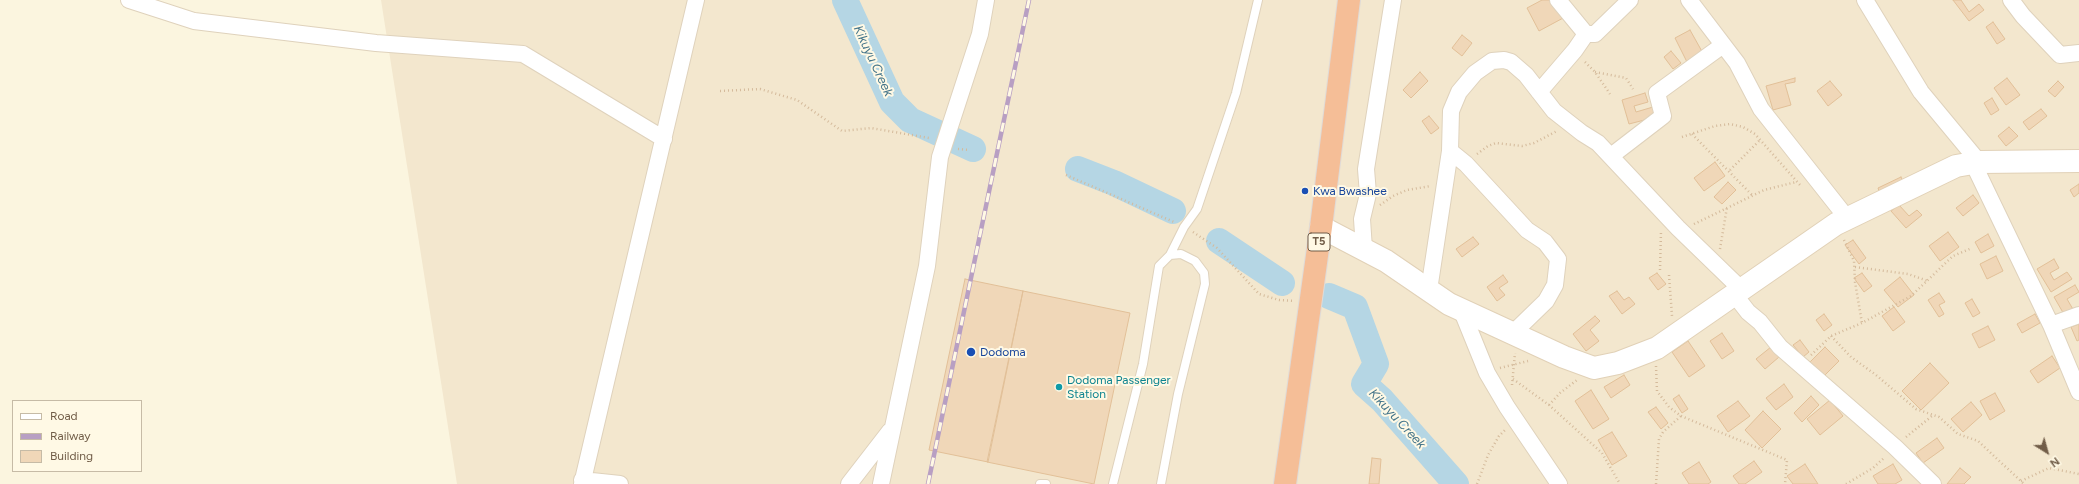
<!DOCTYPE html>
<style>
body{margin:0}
#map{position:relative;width:2079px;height:484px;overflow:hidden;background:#fbf5df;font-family:Figtree,sans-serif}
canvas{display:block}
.legend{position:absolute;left:12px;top:400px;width:130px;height:72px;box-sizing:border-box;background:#fff9e5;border:1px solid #c6bba6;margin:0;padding:5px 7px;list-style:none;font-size:12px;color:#715d48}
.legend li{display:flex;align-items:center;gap:8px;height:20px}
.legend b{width:20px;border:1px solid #c6bba6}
.north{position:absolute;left:2027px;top:432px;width:40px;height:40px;-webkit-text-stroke:3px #fff9e5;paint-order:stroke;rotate:143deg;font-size:11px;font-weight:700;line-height:16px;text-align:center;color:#715d48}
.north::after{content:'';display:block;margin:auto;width:14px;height:18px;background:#715d48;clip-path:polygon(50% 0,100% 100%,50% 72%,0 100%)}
</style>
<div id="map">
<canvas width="2079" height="484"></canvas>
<ul class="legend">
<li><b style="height:5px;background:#fff"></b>Road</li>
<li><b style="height:5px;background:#b89fc3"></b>Railway</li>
<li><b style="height:11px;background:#f0d7b8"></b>Building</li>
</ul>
<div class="north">N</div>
</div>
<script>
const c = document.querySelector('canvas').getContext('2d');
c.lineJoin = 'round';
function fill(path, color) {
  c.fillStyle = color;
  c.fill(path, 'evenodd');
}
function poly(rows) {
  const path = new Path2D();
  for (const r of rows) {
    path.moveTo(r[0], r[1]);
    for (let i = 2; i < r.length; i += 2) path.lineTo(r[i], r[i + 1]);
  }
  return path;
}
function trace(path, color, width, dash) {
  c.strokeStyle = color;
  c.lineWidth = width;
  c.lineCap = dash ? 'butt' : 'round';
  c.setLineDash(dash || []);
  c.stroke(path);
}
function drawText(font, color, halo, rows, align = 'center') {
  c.font = font + ' Figtree,sans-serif';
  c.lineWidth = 4;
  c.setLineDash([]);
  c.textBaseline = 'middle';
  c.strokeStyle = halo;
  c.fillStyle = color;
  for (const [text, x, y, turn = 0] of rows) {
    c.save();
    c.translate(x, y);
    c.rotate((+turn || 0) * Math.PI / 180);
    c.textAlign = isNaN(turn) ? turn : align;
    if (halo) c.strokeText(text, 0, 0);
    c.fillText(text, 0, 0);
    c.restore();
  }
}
fill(poly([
 [381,0,2079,0,2079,484,457,484]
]), '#f3e7ce');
trace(poly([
 [845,0,892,102,910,120,973,149],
 [1078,169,1114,183,1173,211],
 [1219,241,1282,283],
 [1329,296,1355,307,1376,364,1364,384,1382,400,1456,484]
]), '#b5d6e4', 26);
const building = poly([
 [1542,0,1555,0,1565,17,1539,31,1527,8,1542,0],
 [1953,0,1961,0,1969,12,1979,4,1984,10,1969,21,1953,0],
 [1993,22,2005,39,1997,44,1986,27,1993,22],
 [1690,30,1704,55,1688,64,1675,38,1690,30],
 [1462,35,1472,43,1462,56,1452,48,1462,35],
 [1671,51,1681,63,1673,69,1664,57,1671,51],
 [1420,72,1428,81,1411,98,1403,90,1420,72],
 [1795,78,1795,82,1785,84,1791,105,1773,110,1766,86,1795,78],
 [2007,78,2020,95,2006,105,1994,88,2007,78],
 [1830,81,1842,95,1828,106,1817,91,1830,81],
 [2058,81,2064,87,2055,97,2048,91,2058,81],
 [1645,93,1648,102,1634,106,1636,112,1653,107,1656,117,1629,124,1622,100,1645,93],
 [1992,98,1999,110,1991,115,1984,103,1992,98],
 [2041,109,2047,116,2029,130,2023,122,2041,109],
 [1429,116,1439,128,1431,134,1422,121,1429,116],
 [2009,127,2018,136,2006,146,1998,136,2009,127],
 [1715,162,1725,176,1704,191,1694,178,1715,162],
 [1901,177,1905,186,1881,197,1878,188,1901,177],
 [1728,182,1736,190,1722,204,1714,197,1728,182],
 [2079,184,2079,193,2074,197,2070,190,2079,184],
 [1973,195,1979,203,1963,216,1956,208,1973,195],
 [1899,205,1909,216,1917,210,1922,215,1906,228,1891,211,1899,205],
 [1948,232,1959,247,1940,261,1929,246,1948,232],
 [1988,234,1994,246,1981,253,1975,242,1988,234],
 [1473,237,1479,244,1462,257,1456,249,1473,237],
 [1853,240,1866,258,1859,264,1845,245,1853,240],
 [1996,256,2003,271,1987,279,1980,264,1996,256],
 [2054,259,2059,268,2050,273,2054,280,2067,272,2072,279,2051,292,2037,269,2054,259],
 [1657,273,1666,284,1658,290,1649,278,1657,273],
 [1862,273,1872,286,1864,292,1854,278,1862,273],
 [1503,275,1508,282,1499,288,1505,295,1497,301,1487,287,1503,275],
 [1900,277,1914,295,1898,307,1884,290,1900,277],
 [965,279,1023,291,988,462,929,450,965,279],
 [2075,285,2079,292,2067,299,2074,311,2065,316,2054,297,2075,285],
 [1023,291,1130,313,1094,484,987,462,1023,291],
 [1617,291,1624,300,1629,297,1635,304,1622,314,1609,296,1617,291],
 [1939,293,1945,302,1939,305,1944,314,1939,317,1928,300,1939,293],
 [1972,299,1980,313,1973,317,1965,303,1972,299],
 [1894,307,1905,322,1893,331,1882,316,1894,307],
 [1824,314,1832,325,1824,331,1816,320,1824,314],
 [2035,314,2040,323,2022,333,2017,324,2035,314],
 [1595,316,1600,321,1590,330,1599,341,1586,351,1573,334,1595,316],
 [2079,324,2079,340,2077,341,2071,327,2079,324],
 [1988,326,1995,340,1979,348,1972,334,1988,326],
 [1722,333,1734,351,1722,359,1710,341,1722,333],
 [1800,340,1809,352,1803,357,1793,345,1800,340],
 [1688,341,1705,366,1689,377,1672,352,1688,341],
 [1771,347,1779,357,1765,369,1756,359,1771,347],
 [1825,347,1839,361,1824,376,1810,362,1825,347],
 [2052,356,2060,368,2038,383,2030,371,2052,356],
 [1930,363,1949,383,1921,410,1902,391,1930,363],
 [1624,375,1630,385,1611,398,1604,387,1624,375],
 [1784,384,1793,397,1776,410,1766,398,1784,384],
 [1591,390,1609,419,1593,429,1575,401,1591,390],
 [1995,393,2005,411,1990,420,1980,401,1995,393],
 [1679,395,1688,409,1682,413,1673,399,1679,395],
 [1811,396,1819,405,1802,422,1794,413,1811,396],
 [1830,400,1843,416,1820,435,1807,419,1830,400],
 [1738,401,1750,416,1728,432,1717,416,1738,401],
 [1971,402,1982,415,1963,432,1951,419,1971,402],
 [1656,407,1668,423,1661,429,1648,412,1656,407],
 [1763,411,1781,429,1762,448,1745,430,1763,411],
 [1612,432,1627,456,1612,465,1598,440,1612,432],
 [1937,438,1944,448,1923,463,1916,453,1937,438],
 [1372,458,1381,459,1379,484,1369,484,1372,458],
 [1754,461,1762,472,1745,484,1739,484,1733,476,1754,461],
 [1699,462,1711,482,1708,484,1689,484,1682,473,1699,462],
 [1805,464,1818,484,1793,484,1787,476,1805,464],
 [1893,464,1902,480,1895,484,1878,484,1873,476,1893,464],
 [1960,468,1971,477,1964,484,1947,484,1960,468]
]);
fill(building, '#f0d7b8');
trace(building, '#e2c098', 1);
const lane = poly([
 [1170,255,1184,227,1197,209,1236,93,1258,0],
 [1040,484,1046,484],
 [1113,484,1143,364,1159,266,1170,255,1181,254,1195,261,1204,273,1205,284,1178,394,1161,484]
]);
const street = poly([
 [129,0,194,21,376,43,523,54,664,139],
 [1558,0,1586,34,1595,34,1630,0],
 [1689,0,1737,63,1761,109,1847,218],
 [1865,0,1921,92,1979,162],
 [2011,0,2023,16,2060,55,2079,53],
 [1539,92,1575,50,1586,34],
 [1450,151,1466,164,1527,230,1545,242,1558,259,1555,285,1546,301,1513,333],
 [1611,156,1663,116,1657,93,1723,45],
 [1973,163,2051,325,2079,315],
 [1364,249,1362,219,1368,194,1366,169,1393,0],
 [1429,290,1450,151,1451,111,1459,92,1475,73,1492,61,1504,60,1511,62,1526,75,1554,111,1582,133,1598,143,1678,228,1741,289],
 [1734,294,1748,312,1760,322,1780,347,1895,447,1933,484],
 [1461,309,1487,373,1507,407,1559,484],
 [2051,325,2079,392],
 [582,480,620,484],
 [582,484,696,0],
 [849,484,890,431],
 [881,484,927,266,940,157,980,34,986,0]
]);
const secondary = poly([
 [1321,227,1386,261,1449,304,1564,357,1594,368,1618,363,1657,348,1836,224,1956,166,1979,162,2079,161]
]);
const highway = poly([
 [1285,484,1321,227,1349,0]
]);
trace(lane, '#dfd2bc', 10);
trace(street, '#dfd2bc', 18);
trace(secondary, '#e1d1b7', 24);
trace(highway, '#e0dbd7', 24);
trace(poly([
 [1585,62,1595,72,1610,94],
 [1595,72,1626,78,1633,89],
 [720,91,760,89,797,100,842,131,871,128,929,138],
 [1692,134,1752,195],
 [1682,137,1715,126,1730,124,1743,127,1755,134,1800,185],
 [958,149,969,150],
 [1477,154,1488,146,1496,143,1522,146,1534,143,1557,131],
 [1730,170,1760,140],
 [1066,175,1174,222],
 [1380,205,1393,196,1407,190,1431,186],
 [1694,224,1764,190,1796,182],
 [1193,232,1217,248,1259,294,1279,300,1294,301],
 [1844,240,1854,261,1855,282,1862,323],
 [1720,249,1727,207],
 [1855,267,1908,274,1928,281],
 [1660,270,1661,231],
 [1669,275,1672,316],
 [1831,336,1851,357,1876,375,1916,409,1939,417,1958,434,1978,441,2024,484],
 [1811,355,1831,336,1862,323,1911,296,1953,256,1972,248],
 [1656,366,1657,391,1669,407,1681,416,1787,460,1785,484],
 [1500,368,1528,361],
 [1513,379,1549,405,1602,453,1620,484],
 [1512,385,1515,353],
 [1549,405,1560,393,1577,380],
 [1906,437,1932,416],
 [2021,481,2049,468,2079,474],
 [1477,484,1488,455,1499,436,1505,430],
 [1656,484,1659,439,1663,432,1681,416],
 [1846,484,1873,468,1885,457]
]), '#d4ba9b', 2.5, [1, 3]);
trace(lane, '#fff', 8);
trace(street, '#fff', 16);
trace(secondary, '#fff', 22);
trace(highway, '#f5be97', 22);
const rail = poly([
 [928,484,1029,0]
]);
trace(rail, '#b89fc3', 4.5);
trace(rail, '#fff9e5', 3, [9]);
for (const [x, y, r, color] of [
 [1305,191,4,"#1a4fb4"],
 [971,352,5,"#1a4fb4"],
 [1059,387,4,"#0f9aa8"]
]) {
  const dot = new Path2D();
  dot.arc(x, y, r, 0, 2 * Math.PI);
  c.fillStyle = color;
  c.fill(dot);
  trace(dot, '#fff9e5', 1.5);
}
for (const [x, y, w] of [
 [1319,242,22]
]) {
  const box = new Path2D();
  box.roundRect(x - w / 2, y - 9, w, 18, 3);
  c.fillStyle = '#fff9e5';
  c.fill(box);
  trace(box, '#715d48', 1);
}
drawText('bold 11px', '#715d48', null, [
 ["T5",1319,242]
]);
drawText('12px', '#164399', '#fff9e5', [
 ["Kwa Bwashee",1313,191],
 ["Dodoma",980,352]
], 'left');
drawText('12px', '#0d838f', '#fff9e5', [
 ["Dodoma Passenger",1067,380],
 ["Station",1067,394]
], 'left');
drawText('italic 13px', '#45758a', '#fff9e5', [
 ["Kikuyu Creek",873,61,65],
 ["Kikuyu Creek",1397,419,47]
]);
</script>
